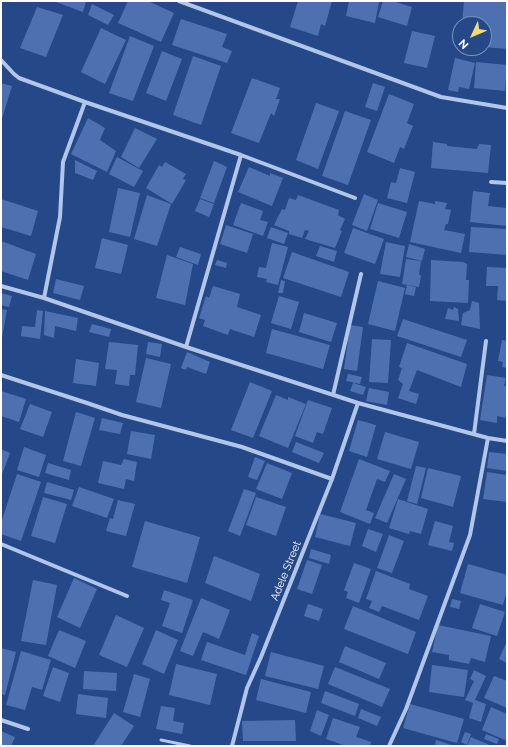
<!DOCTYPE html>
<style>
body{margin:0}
#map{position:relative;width:508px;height:747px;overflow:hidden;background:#254888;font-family:Raleway,sans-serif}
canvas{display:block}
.frame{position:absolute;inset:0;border:2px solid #fff;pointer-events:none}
.north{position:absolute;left:452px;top:16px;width:40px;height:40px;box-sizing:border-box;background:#254888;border:1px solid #7c91b8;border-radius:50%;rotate:226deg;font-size:11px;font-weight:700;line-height:16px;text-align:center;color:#fff}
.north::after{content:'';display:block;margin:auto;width:14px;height:18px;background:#f3d875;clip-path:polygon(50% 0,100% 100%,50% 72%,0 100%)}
</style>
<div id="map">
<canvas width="508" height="747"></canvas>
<div class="frame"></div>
<div class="north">N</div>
</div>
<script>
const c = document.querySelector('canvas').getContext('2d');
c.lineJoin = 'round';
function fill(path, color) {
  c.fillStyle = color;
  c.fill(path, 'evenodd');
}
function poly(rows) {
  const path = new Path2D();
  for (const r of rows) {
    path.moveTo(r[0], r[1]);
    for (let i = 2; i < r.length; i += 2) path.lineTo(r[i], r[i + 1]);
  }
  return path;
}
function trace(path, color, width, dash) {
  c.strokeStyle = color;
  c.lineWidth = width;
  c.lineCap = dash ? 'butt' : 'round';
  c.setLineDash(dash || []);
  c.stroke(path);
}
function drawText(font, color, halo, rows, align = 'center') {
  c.font = font + ' Raleway,sans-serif';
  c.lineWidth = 4;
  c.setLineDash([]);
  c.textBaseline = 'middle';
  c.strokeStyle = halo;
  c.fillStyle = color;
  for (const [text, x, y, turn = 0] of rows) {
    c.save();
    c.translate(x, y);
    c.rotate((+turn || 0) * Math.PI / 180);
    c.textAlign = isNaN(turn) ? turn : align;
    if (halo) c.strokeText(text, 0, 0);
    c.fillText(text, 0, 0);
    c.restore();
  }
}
fill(poly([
 [53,1,86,1,83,12],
 [128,1,148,1,174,13,161,42,118,23],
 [298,1,332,1,325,26,321,24,318,36,290,27],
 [349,1,379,2,375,23,346,16],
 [383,1,392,1,412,7,407,26,378,17],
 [464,1,507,1,507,49,484,47,484,24,462,24],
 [92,4,114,15,108,25,88,15],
 [37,7,63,15,46,57,20,48],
 [181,19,227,34,222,47,232,51,227,63,172,45],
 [101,28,126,40,105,84,81,72],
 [412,31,435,36,427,68,404,63],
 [130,36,154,46,133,101,109,93],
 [162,51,182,59,166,101,146,93],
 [193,56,221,66,201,125,173,115],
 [455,58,475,63,469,89,459,87,458,92,448,90],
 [476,62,507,65,505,91,474,88],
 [252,78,280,88,276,99,280,99,274,116,271,113,259,143,231,133],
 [1,83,12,86,1,122],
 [373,83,385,87,377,111,365,107],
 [389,94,414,104,407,123,413,126,404,149,400,147,394,163,367,152],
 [316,103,339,111,318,169,296,160],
 [345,111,371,120,348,185,322,176],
 [88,118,105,128,100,140,116,151,107,172,71,154],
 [135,128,157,139,139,168,121,157],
 [433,142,447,144,447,146,477,149,479,144,491,145,488,173,431,168],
 [117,157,143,171,134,187,109,174],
 [75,160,97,171,93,180,75,173],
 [214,161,227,167,214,203,200,198],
 [165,162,186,174,183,179,186,180,172,204,146,188,159,165,162,167],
 [249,167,270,176,270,173,283,178,272,206,238,192],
 [400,168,415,172,407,203,387,198,391,182,396,183],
 [118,188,140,193,130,237,109,232],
 [473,191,490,193,488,206,507,208,507,226,470,222],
 [364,194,378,200,367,231,352,225],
 [147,195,171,204,157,246,134,239],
 [298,195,339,210,338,215,345,219,340,230,342,231,335,248,305,239,309,231,305,230,302,238,289,234,289,231,274,225,282,209,285,210,289,198,296,200],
 [1,199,38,211,31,236,1,227],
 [200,199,214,204,209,217,195,211],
 [419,201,435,204,435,201,447,203,445,209,451,210,448,224,446,224,444,230,465,234,461,253,410,242],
 [241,203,263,211,260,220,268,222,263,236,233,225],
 [378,203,407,212,399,238,370,229],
 [226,225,253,234,247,253,220,244],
 [271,227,288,233,284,244,267,238],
 [471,227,507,229,507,255,469,252],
 [353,228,384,239,375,264,344,253],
 [102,238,128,245,121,274,95,268],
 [1,241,36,254,28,280,1,271],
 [386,242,405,246,400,277,380,274],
 [272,243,288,247,278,285,266,282,267,279,257,277,259,267,266,268],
 [409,244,425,249,422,261,406,257],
 [320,246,337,251,334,262,316,256],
 [180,247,201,254,198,265,176,257],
 [292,252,349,272,341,297,283,278],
 [167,255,193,264,185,305,156,298],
 [406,259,421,261,419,274,421,276,419,287,402,284],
 [217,260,227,263,226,268,215,265],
 [431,260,463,262,467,264,466,280,469,280,468,303,430,301],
 [487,267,507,268,507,301,497,300,498,286,486,286],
 [56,279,84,286,80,300,53,293],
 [281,280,285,281,283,293,278,293],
 [378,281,405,288,395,331,368,324],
 [407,285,416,287,414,296,405,294],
 [213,286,240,294,237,307,261,315,254,337,230,329,228,335,203,326,205,320,199,318,206,296,209,298],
 [1,293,12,296,9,307,1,305],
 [279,296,299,302,291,329,271,323],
 [472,301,479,303,480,329,461,325,463,313,470,310],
 [454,307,458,309,459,321,445,319,448,308,453,310],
 [1,309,7,310,2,338,1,338],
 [37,310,43,311,40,339,21,336,22,326,35,327],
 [45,311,78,318,76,331,55,326,54,338,44,335],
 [304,313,337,323,331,342,299,332],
 [403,319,467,340,461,357,397,336],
 [92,324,111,329,109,337,89,332],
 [350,325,363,327,357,371,344,369],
 [272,329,330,345,323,369,266,353],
 [372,339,391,340,388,383,369,382],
 [502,340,507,341,507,368,502,367,503,362,498,361],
 [109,342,138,345,135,375,130,375,129,386,115,384,117,370,105,369],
 [148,342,162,344,160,357,146,354],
 [407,343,467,364,461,387,417,370,409,391,419,394,416,404,398,398,403,384,398,380,402,368,399,367],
 [187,352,210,362,206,374,187,367,186,370,181,368],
 [146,358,171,364,161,408,136,402],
 [76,359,99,363,96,386,73,383],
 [348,374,362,377,360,384,346,381],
 [487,375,506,378,504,386,507,386,506,418,497,416,497,423,480,420],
 [250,382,272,391,253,438,231,430],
 [353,383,366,387,363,395,350,391],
 [369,388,389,392,387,405,366,401],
 [1,391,26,399,19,422,1,416],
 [276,395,288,400,288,397,306,404,288,448,259,436],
 [308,400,332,408,323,434,317,432,313,443,295,436],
 [30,404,52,412,43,437,20,429],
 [76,412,95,418,81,466,63,461],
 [102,418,123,423,120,434,99,430],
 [358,420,376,425,367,457,349,451],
 [131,431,155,435,151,459,127,454],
 [385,432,419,442,411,469,377,459],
 [296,442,324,453,319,463,292,452],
 [24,447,46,455,39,477,17,470],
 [1,449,10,453,1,477],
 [489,452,507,454,507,471,487,468],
 [255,457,265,461,257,480,248,477],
 [124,459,137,462,134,481,126,479,124,489,98,483,103,461,121,465],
 [359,459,390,471,385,482,377,479,366,510,374,513,370,524,340,512],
 [48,463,71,470,69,480,45,473],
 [267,463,292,473,282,499,256,489],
 [416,466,426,468,417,504,407,501],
 [428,468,461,476,453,507,421,498],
 [487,472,507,475,507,502,483,499],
 [17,474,41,482,21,541,1,534,1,523],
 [394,474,406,479,387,523,375,518],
 [47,482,74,490,71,500,44,493],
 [79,487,114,499,107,518,72,506],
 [244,489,256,493,240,536,228,531],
 [43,497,67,504,55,543,31,536],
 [256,497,286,507,276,536,246,525],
 [398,499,428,509,421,534,410,531,409,534,389,528],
 [118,500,135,504,126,536,106,531,110,518,113,519],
 [320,514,356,523,350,546,315,537],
 [145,521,200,537,187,583,132,567],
 [435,521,453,526,449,542,454,543,452,551,428,545],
 [368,529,383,534,376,552,362,546],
 [389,535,404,541,392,573,377,568],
 [311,549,331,555,329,564,309,558],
 [214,556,260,574,251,601,205,583],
 [307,560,322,565,312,594,297,589],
 [354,563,371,569,359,603,346,598,348,592,344,590],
 [468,564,507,575,507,590,503,605,460,593],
 [376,571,410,584,409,589,428,596,419,620,382,606,379,612,369,608,372,601,366,599],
 [74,578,97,589,80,628,57,617],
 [33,580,57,585,46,645,21,641],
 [164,590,193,600,182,633,162,626,170,603,161,600],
 [201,598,230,610,219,639,203,632,193,656,180,651],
 [452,599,461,601,459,609,450,607],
 [308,604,323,609,319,621,304,616],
 [480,604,505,612,497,636,472,628],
 [353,606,416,632,408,654,344,629],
 [116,615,144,628,127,667,99,655],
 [438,625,491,636,485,662,471,658,469,664,449,660,449,655,432,652],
 [59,630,86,641,75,668,48,656],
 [156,630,178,640,164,674,142,664],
 [252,633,259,636,246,675,201,660,207,642,245,655],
 [507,641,507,663,499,659],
 [345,646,386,663,379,679,339,662],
 [1,648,16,652,5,695,1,694],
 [21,651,51,660,42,690,32,687,25,710,6,705],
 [271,652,324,666,318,689,265,676],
 [176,664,217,674,210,705,169,695],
 [432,665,468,670,464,697,429,692],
 [53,667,69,673,60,702,43,696],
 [335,667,390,689,382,707,328,684],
 [474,670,486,676,475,700,486,704,481,722,469,718,473,703,465,700,474,681,470,679],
 [84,671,117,673,116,691,83,689],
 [134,674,150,679,140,717,123,712],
 [494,676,507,681,507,708,484,698],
 [261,679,311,692,306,713,256,700],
 [325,691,359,704,355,716,321,703],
 [78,694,108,698,106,718,76,714],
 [410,704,464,719,457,743,403,728],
 [161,706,175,708,173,721,184,723,182,734,156,729],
 [491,707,507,714,507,741,482,730],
 [361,709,381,717,377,726,358,718],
 [317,710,329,715,321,736,310,731],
 [114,713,134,726,121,746,93,746],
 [333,718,360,727,356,737,371,742,370,746,346,746,326,739],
 [295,720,296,741,243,741,242,721],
 [1,731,15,737,11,746,1,746],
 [465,732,471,734,467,745,461,742],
 [486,734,499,739,497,744,484,739],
 [471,737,492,746,467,746],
 [436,740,455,746,435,746]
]), '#4d71b0');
trace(poly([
 [161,740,190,746]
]), '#b1c6e9', 3);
trace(poly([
 [179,1,441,97,507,108],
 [1,60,14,74,19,78,85,102,241,155,355,198],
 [491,182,507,183],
 [1,286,44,298,186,347,358,403,488,438,507,441],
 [44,298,60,217,63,162,85,102],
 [186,347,241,155],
 [1,375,87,403,122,415,242,447,332,479],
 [333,395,361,274],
 [474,434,486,341],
 [1,544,127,596],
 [1,720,28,729],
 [232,746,247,688,261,657,332,479,358,403],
 [389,746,406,709,470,535,488,438]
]), '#b1c6e9', 4);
drawText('11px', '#fff', '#254888', [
 ["Adele Street",286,571,-68]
]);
</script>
